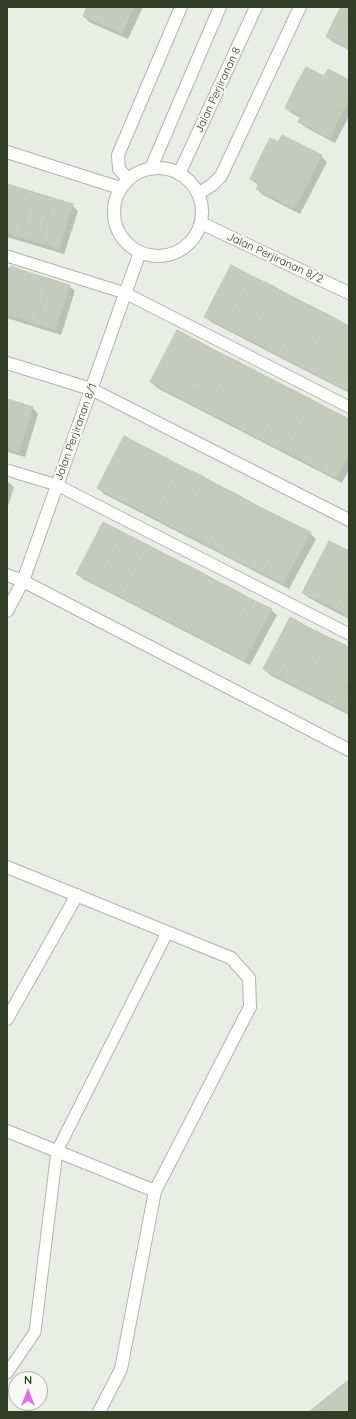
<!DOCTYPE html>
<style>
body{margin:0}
#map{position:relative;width:356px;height:1419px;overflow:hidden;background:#eaede5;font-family:Quicksand,sans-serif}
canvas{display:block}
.frame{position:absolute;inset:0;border:8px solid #323d26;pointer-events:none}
.north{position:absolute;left:8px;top:1371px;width:40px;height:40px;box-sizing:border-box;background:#f8f9f5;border:1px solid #a9aea2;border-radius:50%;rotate:0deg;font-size:11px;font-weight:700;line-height:16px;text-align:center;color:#323d26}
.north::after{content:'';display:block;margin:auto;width:14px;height:18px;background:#e16be5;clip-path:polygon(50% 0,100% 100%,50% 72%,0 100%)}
</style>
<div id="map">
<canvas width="356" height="1419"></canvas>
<div class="frame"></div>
<div class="north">N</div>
</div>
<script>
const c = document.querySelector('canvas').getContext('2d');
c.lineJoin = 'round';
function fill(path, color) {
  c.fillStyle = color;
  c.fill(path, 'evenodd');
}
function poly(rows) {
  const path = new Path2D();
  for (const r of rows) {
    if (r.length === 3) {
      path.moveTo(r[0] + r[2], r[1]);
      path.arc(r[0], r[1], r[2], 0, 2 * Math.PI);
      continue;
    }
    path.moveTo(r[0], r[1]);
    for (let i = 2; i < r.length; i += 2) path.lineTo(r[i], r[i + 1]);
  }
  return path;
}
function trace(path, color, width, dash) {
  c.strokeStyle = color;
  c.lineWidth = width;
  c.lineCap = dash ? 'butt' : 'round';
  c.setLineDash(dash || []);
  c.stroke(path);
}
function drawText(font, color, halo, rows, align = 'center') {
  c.font = font + ' Quicksand,sans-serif';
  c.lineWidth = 4;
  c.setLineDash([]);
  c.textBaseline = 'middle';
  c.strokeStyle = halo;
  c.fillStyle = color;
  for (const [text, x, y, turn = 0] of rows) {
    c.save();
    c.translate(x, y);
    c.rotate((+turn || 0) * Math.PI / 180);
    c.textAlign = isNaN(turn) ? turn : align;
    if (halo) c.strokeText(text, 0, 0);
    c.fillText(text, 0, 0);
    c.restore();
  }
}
fill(poly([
 [88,7,143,7,128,39,89,22,84,16],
 [342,7,349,7,349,50,333,42,327,37],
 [324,77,349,81,349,116,335,143,305,127,299,122,301,118,291,113,286,108],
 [279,144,321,156,327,162,300,214,263,195,257,189,259,186,251,179],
 [7,185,72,205,78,211,64,254,7,237],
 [7,267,69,286,75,291,61,335,7,318],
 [205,316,349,327,349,393,211,322],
 [151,382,349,420,349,470,342,483,157,388],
 [7,400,33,408,38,414,25,457,7,452],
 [7,481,14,487,7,509],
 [98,488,310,533,316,539,289,589,104,494],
 [349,552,349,619,309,598,304,593],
 [77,573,271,610,277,615,250,665,83,579],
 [349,649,349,715,270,675,264,669]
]), '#0003');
const building = poly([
 [87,7,117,7,131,13,122,34,83,16,87,7],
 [117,7,134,7,131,13,117,7],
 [341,7,349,7,349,23,336,16,341,7],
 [336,16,349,23,349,48,326,37,336,16],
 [306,67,324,76,328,69,349,80,349,100,343,111,295,87,306,67],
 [295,87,343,111,330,138,298,122,301,116,285,108,295,87],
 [282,135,322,155,308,183,260,158,270,138,278,142,282,135],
 [260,158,308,183,294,209,256,189,259,184,250,179,260,158],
 [7,184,14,186,7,208,7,184],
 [14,186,33,192,20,237,7,233,7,208,14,186],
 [33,192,53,198,39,243,20,237,33,192],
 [53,198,73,204,59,249,39,243,53,198],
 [231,265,254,277,228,329,204,317,231,265],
 [11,266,30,273,16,317,7,315,7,278,11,266],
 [30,273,50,279,36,324,16,317,30,273],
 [254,277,273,286,246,338,228,329,254,277],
 [50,279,70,285,55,330,36,324,50,279],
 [273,286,291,296,264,347,246,338,273,286],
 [291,296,309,305,282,357,264,347,291,296],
 [309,305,327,314,300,366,282,357,309,305],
 [327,314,345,324,318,375,300,366,327,314],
 [345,324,349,326,349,361,336,385,318,375,345,324],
 [177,330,200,342,173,394,150,382,177,330],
 [200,342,218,352,191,404,173,394,200,342],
 [218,352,237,361,209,413,191,404,218,352],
 [237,361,254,370,228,422,209,413,237,361],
 [349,361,349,391,336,385,349,361],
 [254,370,273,380,246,432,228,422,254,370],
 [273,380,291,389,264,441,246,432,273,380],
 [291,389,309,398,282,450,264,441,291,389],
 [309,398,327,408,300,459,282,450,309,398],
 [7,399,14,401,7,423,7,399],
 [14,401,33,407,19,452,7,448,7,423,14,401],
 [327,408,345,417,318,469,300,459,327,408],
 [345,417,349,419,349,454,336,478,318,469,345,417],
 [124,436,147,448,120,500,97,488,124,436],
 [147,448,166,458,138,509,120,500,147,448],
 [166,458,183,467,157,519,138,509,166,458],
 [183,467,202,476,174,528,157,519,183,467],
 [202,476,220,486,193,537,174,528,202,476],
 [220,486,238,495,211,547,193,537,220,486],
 [238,495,256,505,229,556,211,547,238,495],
 [256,505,274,514,247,566,229,556,256,505],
 [274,514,292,523,265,575,247,566,274,514],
 [103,522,126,534,99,586,76,574,103,522],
 [292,523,311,532,283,584,265,575,292,523],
 [126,534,144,543,118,595,99,586,126,534],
 [329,541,347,550,321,602,302,593,329,541],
 [144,543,163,553,136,605,118,595,144,543],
 [347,550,349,551,349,592,339,611,321,602,347,550],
 [163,553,181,562,154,614,136,605,163,553],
 [181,562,199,571,172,623,154,614,181,562],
 [199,571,217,581,190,632,172,623,199,571],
 [217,581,235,590,208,642,190,632,217,581],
 [235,590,253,600,226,651,208,642,235,590],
 [349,592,349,617,339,611,349,592],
 [253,600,272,609,244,661,226,651,253,600],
 [290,617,308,627,281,679,263,669,290,617],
 [308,627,326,636,299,688,281,679,308,627],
 [326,636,345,645,317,697,299,688,326,636],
 [345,645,349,648,349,681,336,706,317,697,345,645],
 [349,681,349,713,336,706,349,681],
 [347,1381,349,1384,349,1412,327,1412,320,1403,347,1381],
 [320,1403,327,1412,309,1412,320,1403]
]);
fill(building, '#c6cabd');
trace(building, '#c1c6b8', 1);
const service = poly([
 [7,256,125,293,349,407],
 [7,470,57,485,349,634],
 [7,1373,35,1332,57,1151,167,933]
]);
const minor = poly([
 [7,152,120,188],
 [151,168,220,7],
 [158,212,44],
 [179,174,256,7],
 [128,179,119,169,118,155,181,7],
 [198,194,212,185,221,176,300,7],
 [201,223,349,293],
 [7,363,91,389,349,520],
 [7,575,23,581,349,750],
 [7,611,23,581,140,252],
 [7,867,231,958,249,978,250,1007,155,1191,121,1369,99,1412],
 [7,1019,77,895],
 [7,1131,155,1191]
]);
trace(service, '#afb5a8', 13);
trace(minor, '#afb5a8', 14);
trace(service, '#fff', 11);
trace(minor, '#fff', 12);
drawText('11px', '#323d26', '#f8f9f5', [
 ["Jalan Perjiranan 8",218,90,-65],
 ["Jalan Perjiranan 8/2",275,258,25],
 ["Jalan Perjiranan 8/1",76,432,-70]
]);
</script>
